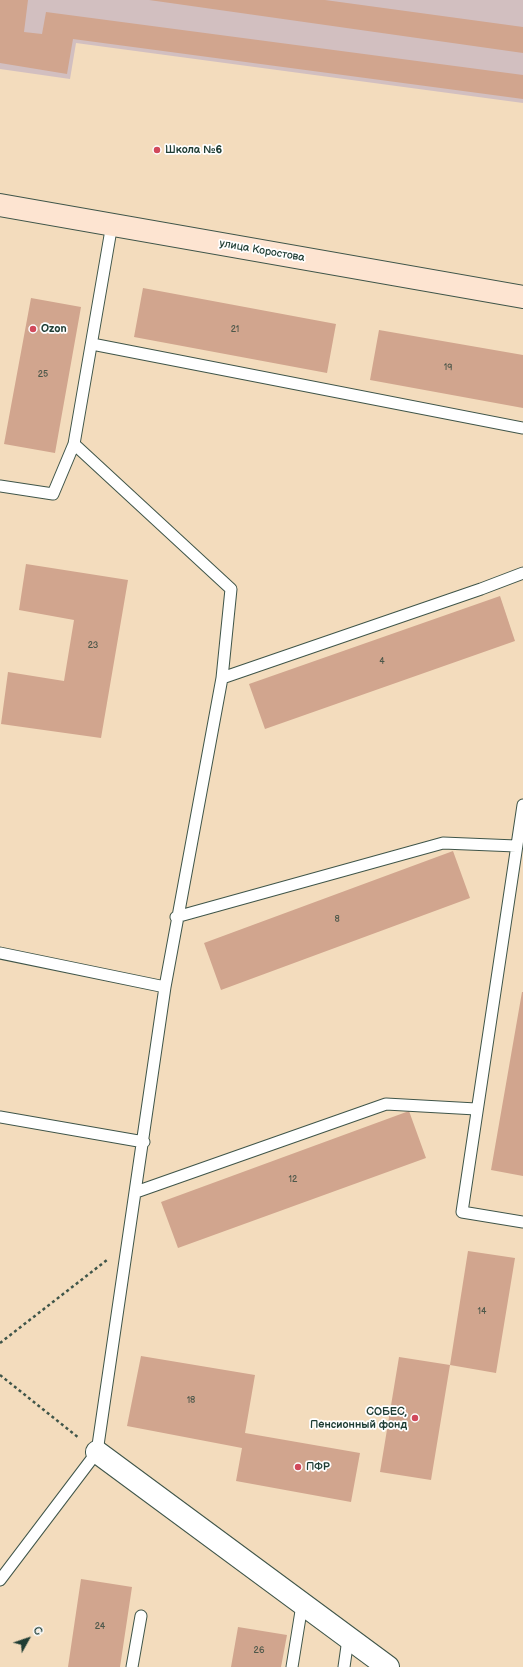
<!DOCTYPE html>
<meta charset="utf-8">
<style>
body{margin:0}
#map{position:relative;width:523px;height:1667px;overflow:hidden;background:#f3dcbd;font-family:"Balsamiq Sans",sans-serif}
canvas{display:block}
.north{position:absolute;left:8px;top:1619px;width:40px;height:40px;-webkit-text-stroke:3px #fff;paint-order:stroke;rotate:50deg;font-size:11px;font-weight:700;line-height:16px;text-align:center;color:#1f3d34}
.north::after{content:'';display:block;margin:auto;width:14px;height:18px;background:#1f3d34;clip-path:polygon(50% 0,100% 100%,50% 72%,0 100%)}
</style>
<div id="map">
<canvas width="523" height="1667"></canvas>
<div class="north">С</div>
</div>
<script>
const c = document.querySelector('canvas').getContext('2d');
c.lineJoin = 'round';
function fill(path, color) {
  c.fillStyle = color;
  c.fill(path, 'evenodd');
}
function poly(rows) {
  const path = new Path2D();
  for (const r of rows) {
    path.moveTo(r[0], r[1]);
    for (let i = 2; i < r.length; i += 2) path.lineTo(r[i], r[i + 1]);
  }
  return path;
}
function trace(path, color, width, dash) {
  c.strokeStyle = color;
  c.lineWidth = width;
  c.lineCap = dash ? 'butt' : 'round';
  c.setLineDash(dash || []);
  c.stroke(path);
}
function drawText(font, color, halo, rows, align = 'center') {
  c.font = font + ' "Balsamiq Sans",sans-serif';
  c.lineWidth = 3.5;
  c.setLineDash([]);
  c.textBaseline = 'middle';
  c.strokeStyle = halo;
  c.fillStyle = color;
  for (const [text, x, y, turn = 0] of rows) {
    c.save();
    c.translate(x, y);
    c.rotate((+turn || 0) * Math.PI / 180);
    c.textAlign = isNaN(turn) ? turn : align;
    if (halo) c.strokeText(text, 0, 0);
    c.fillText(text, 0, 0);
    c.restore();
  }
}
fill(poly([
 [0,0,523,0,523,103,76,43,70,79,0,69]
]), '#d2bfc0');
fill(poly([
 [0,0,28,0,24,32,42,34,46,12,523,75,523,99,73,39,67,74,0,63],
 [149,0,325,0,523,27,523,53],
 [143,288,336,324,327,373,134,337],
 [31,298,81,307,55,453,4,444],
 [379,330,523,355,523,408,370,380],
 [26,564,128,580,101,738,1,724,8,672,64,681,74,620,19,610],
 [500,596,515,641,265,729,249,684],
 [453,851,470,898,221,990,204,943],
 [522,992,523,992,523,1176,491,1170],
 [409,1111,426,1158,178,1248,161,1202],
 [468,1251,515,1258,496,1373,450,1365,431,1480,380,1472,399,1357,450,1365],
 [141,1356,255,1375,245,1433,360,1453,351,1502,236,1481,242,1448,127,1426],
 [81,1579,132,1587,120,1667,68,1667],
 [238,1627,287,1635,281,1667,231,1667]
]), '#d1a58e');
const lane = poly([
 [92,344,523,428],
 [0,486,53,494,74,444,112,224],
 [222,678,481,589,523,573],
 [523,805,462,1212,523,1222],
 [176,917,443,843,516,846],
 [0,953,165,987],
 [0,1117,144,1142],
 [136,1192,386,1104,476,1109],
 [0,1580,97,1452,165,987,222,678,231,589,74,444],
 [132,1667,141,1616],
 [292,1667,302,1605],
 [344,1667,348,1639]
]);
const street = poly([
 [97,1452,388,1667]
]);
const secondary = poly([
 [0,205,523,297]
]);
trace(lane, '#3f5549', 13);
trace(street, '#3f5549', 24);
trace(secondary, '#3f5549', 24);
trace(poly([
 [0,1343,107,1260],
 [0,1375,79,1438]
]), '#3f5549', 2.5, [3, 3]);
trace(lane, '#fff', 11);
trace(street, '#fff', 22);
trace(secondary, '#fde4d1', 22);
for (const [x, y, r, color] of [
 [157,150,4,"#d1495b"],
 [33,329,4,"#d1495b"],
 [415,1418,4,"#d1495b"],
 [298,1467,4,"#d1495b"]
]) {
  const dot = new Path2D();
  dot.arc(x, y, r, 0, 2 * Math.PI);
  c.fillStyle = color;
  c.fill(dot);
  trace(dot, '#fff', 1.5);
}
drawText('9px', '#4c574a', null, [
 ["21",235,330],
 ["19",448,368],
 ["25",43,375],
 ["23",93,646],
 ["4",382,662],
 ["8",337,920],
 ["12",293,1180],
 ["14",482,1312],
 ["18",191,1401],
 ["24",100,1627],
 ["26",259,1651]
]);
drawText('bold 11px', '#1f3d34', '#fff', [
 ["Школа №6",165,150],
 ["Ozon",41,329],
 ["СОБЕС,",407,1412,"right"],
 ["Пенсионный фонд",407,1425,"right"],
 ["ПФР",306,1467]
], 'left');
drawText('11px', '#1f3d34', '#fff', [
 ["улица Коростова",262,251,10]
]);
</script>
